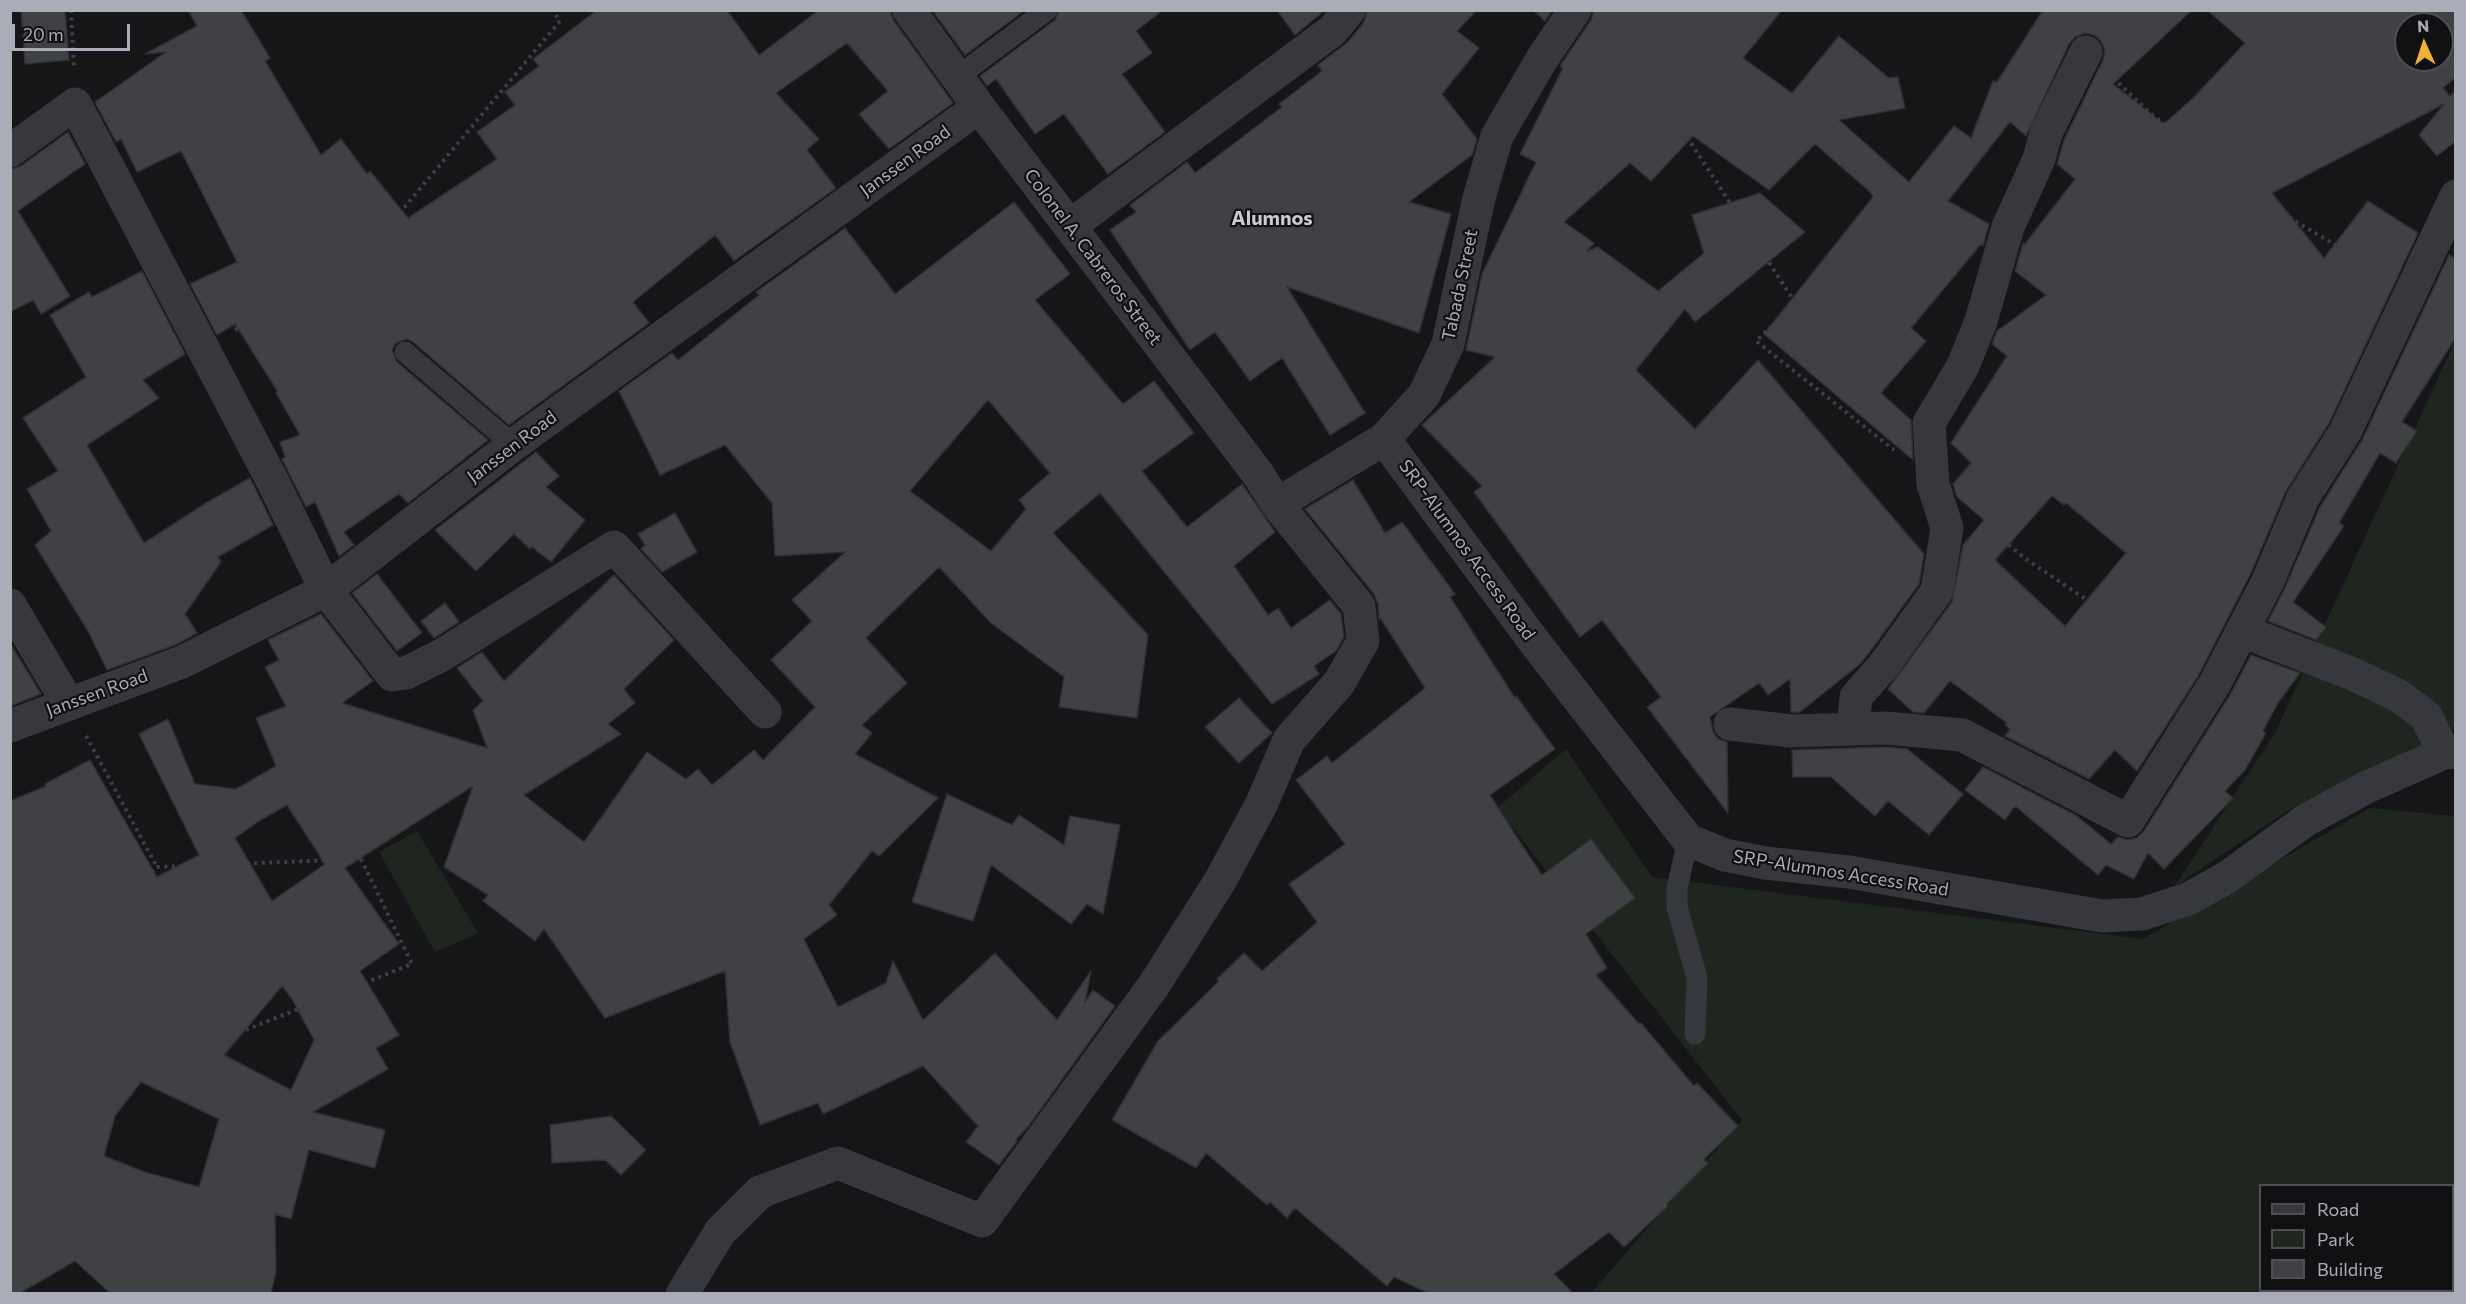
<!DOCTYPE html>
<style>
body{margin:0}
#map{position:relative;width:2466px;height:1304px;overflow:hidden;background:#161618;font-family:Commissioner,sans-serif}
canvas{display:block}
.frame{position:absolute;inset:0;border:12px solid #a8adb8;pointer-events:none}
.legend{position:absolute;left:2259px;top:1184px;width:195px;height:108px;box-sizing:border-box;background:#111113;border:2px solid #4d4f55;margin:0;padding:8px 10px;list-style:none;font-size:18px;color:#a8adb8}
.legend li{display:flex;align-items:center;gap:12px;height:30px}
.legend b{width:30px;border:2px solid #4d4f55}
.north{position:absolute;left:2394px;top:12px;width:60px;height:60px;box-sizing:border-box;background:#111113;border:2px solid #4d4f55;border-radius:50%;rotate:357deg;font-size:16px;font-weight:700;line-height:24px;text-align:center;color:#a8adb8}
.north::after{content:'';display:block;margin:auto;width:21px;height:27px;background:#f2b134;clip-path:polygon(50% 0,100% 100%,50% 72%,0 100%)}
.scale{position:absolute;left:12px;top:24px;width:118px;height:27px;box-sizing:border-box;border:3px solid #a8adb8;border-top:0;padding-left:8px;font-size:18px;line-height:21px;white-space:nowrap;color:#a8adb8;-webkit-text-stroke:4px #111113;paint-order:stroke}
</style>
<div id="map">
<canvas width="2466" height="1304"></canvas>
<div class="frame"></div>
<ul class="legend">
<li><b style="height:8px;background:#37383d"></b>Road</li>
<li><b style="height:16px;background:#1e261f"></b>Park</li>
<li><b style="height:16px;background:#404145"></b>Building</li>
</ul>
<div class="north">N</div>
<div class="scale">20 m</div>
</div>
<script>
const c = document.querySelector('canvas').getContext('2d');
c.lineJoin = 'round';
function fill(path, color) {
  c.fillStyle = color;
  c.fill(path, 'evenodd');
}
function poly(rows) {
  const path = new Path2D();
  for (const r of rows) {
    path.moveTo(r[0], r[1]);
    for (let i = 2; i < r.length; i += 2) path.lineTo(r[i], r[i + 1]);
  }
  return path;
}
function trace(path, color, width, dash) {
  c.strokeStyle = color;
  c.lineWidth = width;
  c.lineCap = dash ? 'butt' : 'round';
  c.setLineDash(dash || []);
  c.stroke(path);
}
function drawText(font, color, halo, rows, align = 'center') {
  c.font = font + ' Commissioner,sans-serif';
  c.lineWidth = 4.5;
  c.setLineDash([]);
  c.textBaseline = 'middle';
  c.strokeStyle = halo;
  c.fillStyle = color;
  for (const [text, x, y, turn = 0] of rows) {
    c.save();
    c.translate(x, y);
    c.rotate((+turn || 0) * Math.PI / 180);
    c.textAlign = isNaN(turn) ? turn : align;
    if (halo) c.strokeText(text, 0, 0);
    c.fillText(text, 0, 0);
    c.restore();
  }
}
fill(poly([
 [2455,341,2455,728,2287,811,2174,887,2275,733],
 [1566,749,1652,877,2143,939,2370,808,2455,816,2455,1293,1591,1293,1742,1120,1497,808],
 [2260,1186,2452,1186,2452,1290,2260,1290],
 [417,831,478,933,435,952,379,852]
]), '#1e261f');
const building = poly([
 [21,10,65,10,69,60,25,64,21,10],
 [188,10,241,10,270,58,265,61,321,155,341,139,367,174,370,171,408,218,497,159,477,132,515,105,505,92,539,66,533,59,597,10,727,10,759,55,819,10,890,10,894,21,953,103,889,149,859,114,888,91,847,43,776,93,819,139,807,150,836,188,734,261,715,235,633,302,649,323,509,425,413,342,407,339,396,343,392,350,397,362,488,440,408,503,399,494,344,532,354,545,339,556,315,502,306,507,282,459,285,457,280,442,300,435,276,393,278,392,235,324,217,335,190,284,237,262,181,151,137,172,121,139,116,142,95,102,166,52,145,54,197,26,188,10],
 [932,10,1025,10,965,55,932,10],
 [1059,10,1163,10,1136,31,1152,53,1122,74,1165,132,1108,174,1064,114,1035,134,996,79,987,86,980,76,1055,20,1059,10],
 [1277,10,1325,10,1295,35,1277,10],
 [1367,10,1477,10,1457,31,1479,48,1442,94,1477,139,1472,155,1409,202,1451,214,1419,333,1287,287,1365,413,1330,435,1282,358,1250,381,1215,332,1190,350,1110,230,1136,212,1130,205,1187,162,1195,173,1282,107,1279,104,1322,71,1318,65,1348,42,1364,22,1367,10],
 [1533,10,1552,10,1545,21,1533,10],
 [1594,10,1782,10,1743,58,1792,93,1839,36,1889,78,1898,77,1905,108,1839,120,1909,182,1954,126,1971,138,1993,81,1997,82,2043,10,2192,10,2113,84,2164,124,2193,98,2245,43,2207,10,2456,10,2456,77,2443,88,2450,96,2456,89,2456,141,2437,156,2419,135,2444,104,2272,193,2324,258,2368,201,2418,233,2329,423,2286,491,2250,575,2198,676,2137,771,2115,750,2089,779,2005,736,2010,729,2005,725,2007,723,1950,681,1924,713,1913,712,1888,689,1952,602,1963,545,1984,520,1957,497,1953,484,1971,463,1951,443,2007,356,1992,344,1997,331,2046,295,2015,271,2023,243,2025,244,2075,179,2057,164,2064,140,2103,60,2105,50,2101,41,2094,35,2085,33,2075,37,2069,44,2026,136,2010,122,1948,201,1989,224,1983,246,1981,244,1911,328,1926,341,1881,393,1911,420,1913,460,1764,334,1873,197,1869,191,1815,144,1769,190,1693,136,1651,181,1630,163,1564,222,1594,243,1587,251,1598,247,1658,291,1704,253,1692,215,1760,193,1805,232,1695,322,1685,309,1636,370,1695,429,1758,360,1924,554,1919,584,1869,653,1860,664,1800,712,1791,712,1790,679,1768,695,1759,683,1710,717,1713,732,1718,739,1727,742,1728,813,1647,707,1661,697,1602,620,1580,637,1474,492,1482,486,1422,425,1495,357,1466,350,1482,274,1536,162,1520,154,1563,68,1560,66,1591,20,1594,10],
 [2406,24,2442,24,2442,60,2406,60,2406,24],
 [2052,496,2064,505,2066,503,2126,553,2065,626,1995,560,2052,496],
 [68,132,85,164,18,211,70,296,41,314,33,300,10,312,10,170,21,166,68,132],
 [1014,202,1070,274,1035,300,1123,404,1154,381,1194,433,1142,471,1187,527,1242,484,1275,532,1234,566,1268,615,1278,608,1291,628,1330,600,1341,614,1344,637,1336,651,1314,666,1319,674,1272,704,1100,493,1053,533,1148,635,1137,718,1059,707,1064,677,991,623,939,567,866,638,907,683,862,725,872,733,855,754,938,798,879,856,872,851,829,905,837,915,804,939,838,1007,886,983,893,961,923,1020,995,953,1057,1020,1091,971,1085,1002,1093,990,1115,1006,1027,1128,1016,1139,1017,1141,999,1165,966,1142,978,1126,923,1066,823,1114,818,1103,760,1125,730,1042,725,971,605,1018,544,929,535,941,483,901,488,895,444,867,473,786,345,868,399,944,360,971,399,1035,376,1048,388,1069,313,1112,385,1130,375,1168,309,1150,291,1219,275,1214,276,1272,271,1293,110,1293,75,1261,20,1293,10,1293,10,801,46,786,45,784,90,760,157,877,199,855,139,734,168,719,195,784,236,789,276,766,256,718,286,706,265,667,279,660,268,640,321,614,373,681,342,703,487,748,473,710,483,701,457,668,482,652,504,681,614,575,674,640,624,689,635,703,608,724,621,734,524,795,584,842,647,752,686,779,698,769,712,785,754,750,763,760,815,707,771,660,812,621,792,600,845,552,775,556,772,503,725,445,660,475,619,391,672,353,678,360,759,295,756,292,845,228,895,294,1014,202],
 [988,400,1050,473,1019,500,1026,509,991,551,910,491,988,400],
 [287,805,325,864,272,901,235,838,259,821,287,805],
 [282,986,292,999,314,1040,291,1090,224,1055,282,986],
 [141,1082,219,1119,199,1187,145,1172,104,1156,115,1116,141,1082],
 [2449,255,2456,259,2456,337,2402,422,2417,431,2396,463,2380,453,2339,523,2344,526,2293,602,2326,627,2316,640,2268,621,2284,590,2320,507,2362,440,2449,255],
 [142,271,185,354,143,380,159,398,87,445,144,543,206,503,250,478,273,525,218,557,221,562,185,614,197,633,175,645,107,670,88,631,35,545,51,531,27,489,58,471,23,418,86,377,50,315,89,292,92,297,142,271],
 [536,452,559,476,546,487,585,520,551,562,532,547,530,549,514,534,476,571,435,530,536,452],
 [1353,480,1385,533,1402,522,1455,594,1450,597,1515,698,1516,696,1555,749,1490,795,1520,842,1542,875,1591,839,1635,898,1586,934,1607,968,1596,975,1639,1024,1641,1023,1694,1086,1697,1083,1738,1126,1704,1159,1708,1163,1667,1204,1668,1206,1624,1247,1609,1232,1554,1274,1573,1293,1428,1293,1394,1277,1387,1286,1295,1208,1287,1218,1270,1202,1267,1205,1206,1153,1196,1168,1112,1120,1158,1041,1219,981,1217,979,1244,953,1262,971,1317,922,1289,884,1345,844,1296,780,1327,756,1332,763,1425,688,1381,619,1379,620,1378,604,1374,594,1305,509,1353,480],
 [675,513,697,552,662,572,641,549,645,545,638,534,675,513],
 [377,574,422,633,397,651,352,593,377,574],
 [445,603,459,622,434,638,421,621,445,603],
 [10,643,41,694,10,706,10,643],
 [2251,655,2300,673,2278,703,2263,731,2266,733,2245,770,2225,791,2233,798,2164,869,2148,853,2134,879,2106,865,2098,875,2015,806,2005,820,1965,790,1983,767,2077,816,2111,844,2118,837,2128,840,2137,838,2144,831,2230,695,2251,655],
 [1239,698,1272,733,1239,763,1205,727,1239,698],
 [1885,747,1907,749,1963,794,1929,835,1888,801,1875,816,1831,777,1793,777,1792,750,1885,747],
 [947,794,1012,825,1019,815,1064,845,1070,816,1120,825,1103,914,1087,904,1071,924,991,865,973,921,912,902,947,794],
 [611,1116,646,1150,621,1175,605,1160,552,1163,550,1125,611,1116]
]);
fill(building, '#404145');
trace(building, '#303034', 1.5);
trace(poly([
 [71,10,74,70],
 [2052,10,2063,24],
 [1574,77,1689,140,1796,304,1756,341,1894,450],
 [2113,78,2150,113,2274,209,2358,258],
 [2145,265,2083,207,2150,113],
 [235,330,271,304,295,279,398,215,560,21,552,10],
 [2130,359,2274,475],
 [1993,388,2236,561],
 [1985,526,2026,559,2182,664],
 [86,736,157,867],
 [361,859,412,964,195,1050,132,894,157,867,361,859]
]), '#3d3f44', 4, [3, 4.5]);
trace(poly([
 [957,77,1047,10],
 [405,352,513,445],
 [1688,840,1677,888,1677,907,1697,978,1695,1034]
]), '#37383d', 21);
trace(poly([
 [10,151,75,104,272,480,326,590,392,675,406,673,442,655,614,547,765,712],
 [1070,226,1333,30,1349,10],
 [1384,439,1536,644,1688,840,1725,855,1765,863,1849,872,2102,916,2142,914,2188,899,2226,878,2306,820,2365,788,2444,753,2456,752],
 [1277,504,1384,439,1424,395,1448,344,1478,202,1497,136,1542,59,1575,10],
 [10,605,68,703],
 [2242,631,2353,674,2399,696,2426,716,2444,753],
 [1730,724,1792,731,1886,728,1962,735,2128,821,2214,685,2242,631,2267,583,2303,498,2345,432,2456,196],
 [10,726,182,662,326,590,513,445,979,107],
 [1853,729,1856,697,1884,665,1937,591,1947,528,1933,484,1929,423,1963,366,1981,321,2008,227,2039,159,2046,133,2086,52],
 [682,1294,720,1232,760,1192,838,1163,982,1221,1154,985,1220,881,1261,805,1289,740,1339,683,1363,641,1359,606,1277,504,1258,474,979,107,909,10]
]), '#37383d', 33);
drawText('18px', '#a8adb8', '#111113', [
 ["Janssen Road",905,161,-36],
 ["Colonel A. Cabreros Street",1093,257,53],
 ["Tabada Street",1460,285,-78],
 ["Janssen Road",512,447,-37],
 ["SRP-Alumnos Access Road",1467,550,54],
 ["Janssen Road",97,693,-20],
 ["SRP-Alumnos Access Road",1841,873,9]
]);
drawText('bold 20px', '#c9ccd4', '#111113', [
 ["Alumnos",1272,218]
]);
</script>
